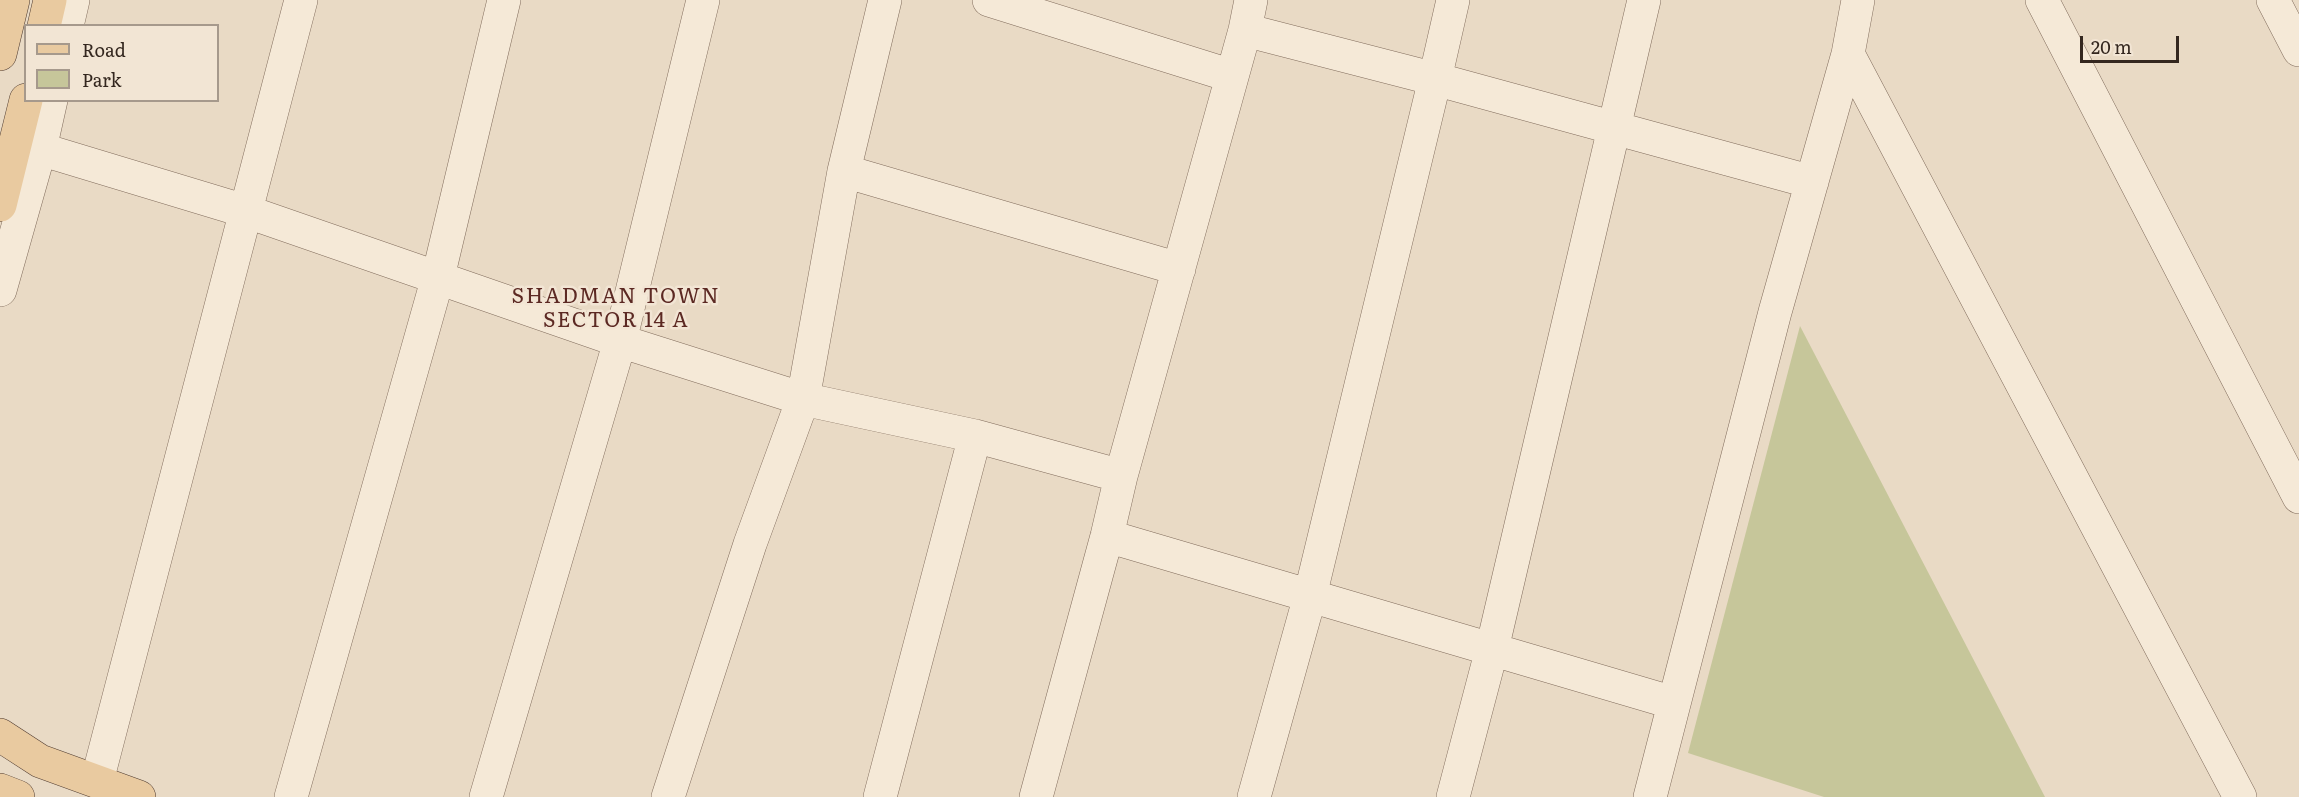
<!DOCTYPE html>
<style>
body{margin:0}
#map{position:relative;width:2299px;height:797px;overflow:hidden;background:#e9dac5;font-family:Literata,serif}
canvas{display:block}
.legend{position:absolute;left:24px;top:24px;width:195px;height:78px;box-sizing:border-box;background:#f2e5d4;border:2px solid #a6998c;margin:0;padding:8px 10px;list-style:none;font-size:18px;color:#34271f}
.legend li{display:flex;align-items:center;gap:12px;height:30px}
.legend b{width:30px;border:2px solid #a6998c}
.scale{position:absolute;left:2080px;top:36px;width:99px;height:27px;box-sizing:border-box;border:3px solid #34271f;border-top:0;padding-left:8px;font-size:18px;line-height:21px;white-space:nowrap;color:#34271f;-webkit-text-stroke:4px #f2e5d4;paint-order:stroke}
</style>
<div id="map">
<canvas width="2299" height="797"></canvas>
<ul class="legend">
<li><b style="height:8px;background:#e9caa0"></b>Road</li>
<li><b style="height:16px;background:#c6c69a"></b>Park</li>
</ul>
<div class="scale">20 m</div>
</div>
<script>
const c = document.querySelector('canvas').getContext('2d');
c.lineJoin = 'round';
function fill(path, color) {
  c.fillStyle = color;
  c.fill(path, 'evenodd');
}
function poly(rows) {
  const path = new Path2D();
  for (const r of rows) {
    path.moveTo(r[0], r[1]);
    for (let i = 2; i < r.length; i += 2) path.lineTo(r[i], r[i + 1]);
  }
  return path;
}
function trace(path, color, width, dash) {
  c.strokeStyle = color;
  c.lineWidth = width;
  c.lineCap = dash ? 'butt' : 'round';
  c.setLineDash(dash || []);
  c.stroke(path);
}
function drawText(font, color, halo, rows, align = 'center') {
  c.font = font + ' Literata,serif';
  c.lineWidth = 5;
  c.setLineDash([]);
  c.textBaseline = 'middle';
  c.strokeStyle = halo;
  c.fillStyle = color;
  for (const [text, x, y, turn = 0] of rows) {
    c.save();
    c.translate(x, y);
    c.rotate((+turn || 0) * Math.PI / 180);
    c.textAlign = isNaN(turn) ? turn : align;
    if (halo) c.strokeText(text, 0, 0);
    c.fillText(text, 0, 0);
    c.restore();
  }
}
fill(poly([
 [1800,326,2045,797,1824,797,1688,753]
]), '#c6c69a');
const minor = poly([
 [989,0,1232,76],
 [2042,0,2299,497],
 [2273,0,2299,50],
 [67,26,73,0],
 [1245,30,1435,79,1812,182],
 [1848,54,2240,797],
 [40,149,245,211,620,341,803,399,975,436,1121,476],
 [844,171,1179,269],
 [0,290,40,149,51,100],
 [1107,536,1674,703],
 [97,781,301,0],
 [291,797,438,277,504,0],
 [486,797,620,341,703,0],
 [668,797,750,544,803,399,844,171,885,0],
 [880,797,975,436],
 [1036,797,1107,536,1121,476,1245,30,1251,0],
 [1254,797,1310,596,1435,79,1453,0],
 [1453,797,1492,649,1644,0],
 [1650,797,1775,312,1848,54,1858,0]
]);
const major = poly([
 [44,26,50,0],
 [0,54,13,0],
 [0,205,26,100],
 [0,735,40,761,139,797],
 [0,790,18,797]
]);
trace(minor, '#826d5d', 34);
trace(major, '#503c31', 34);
trace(minor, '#f5e9d7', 33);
trace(major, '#e9caa0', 33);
c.letterSpacing = '1.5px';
drawText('21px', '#5c2923', '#f2e5d4', [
 ["SHADMAN TOWN",616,297],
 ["SECTOR 14 A",616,321]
]);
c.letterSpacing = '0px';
</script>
